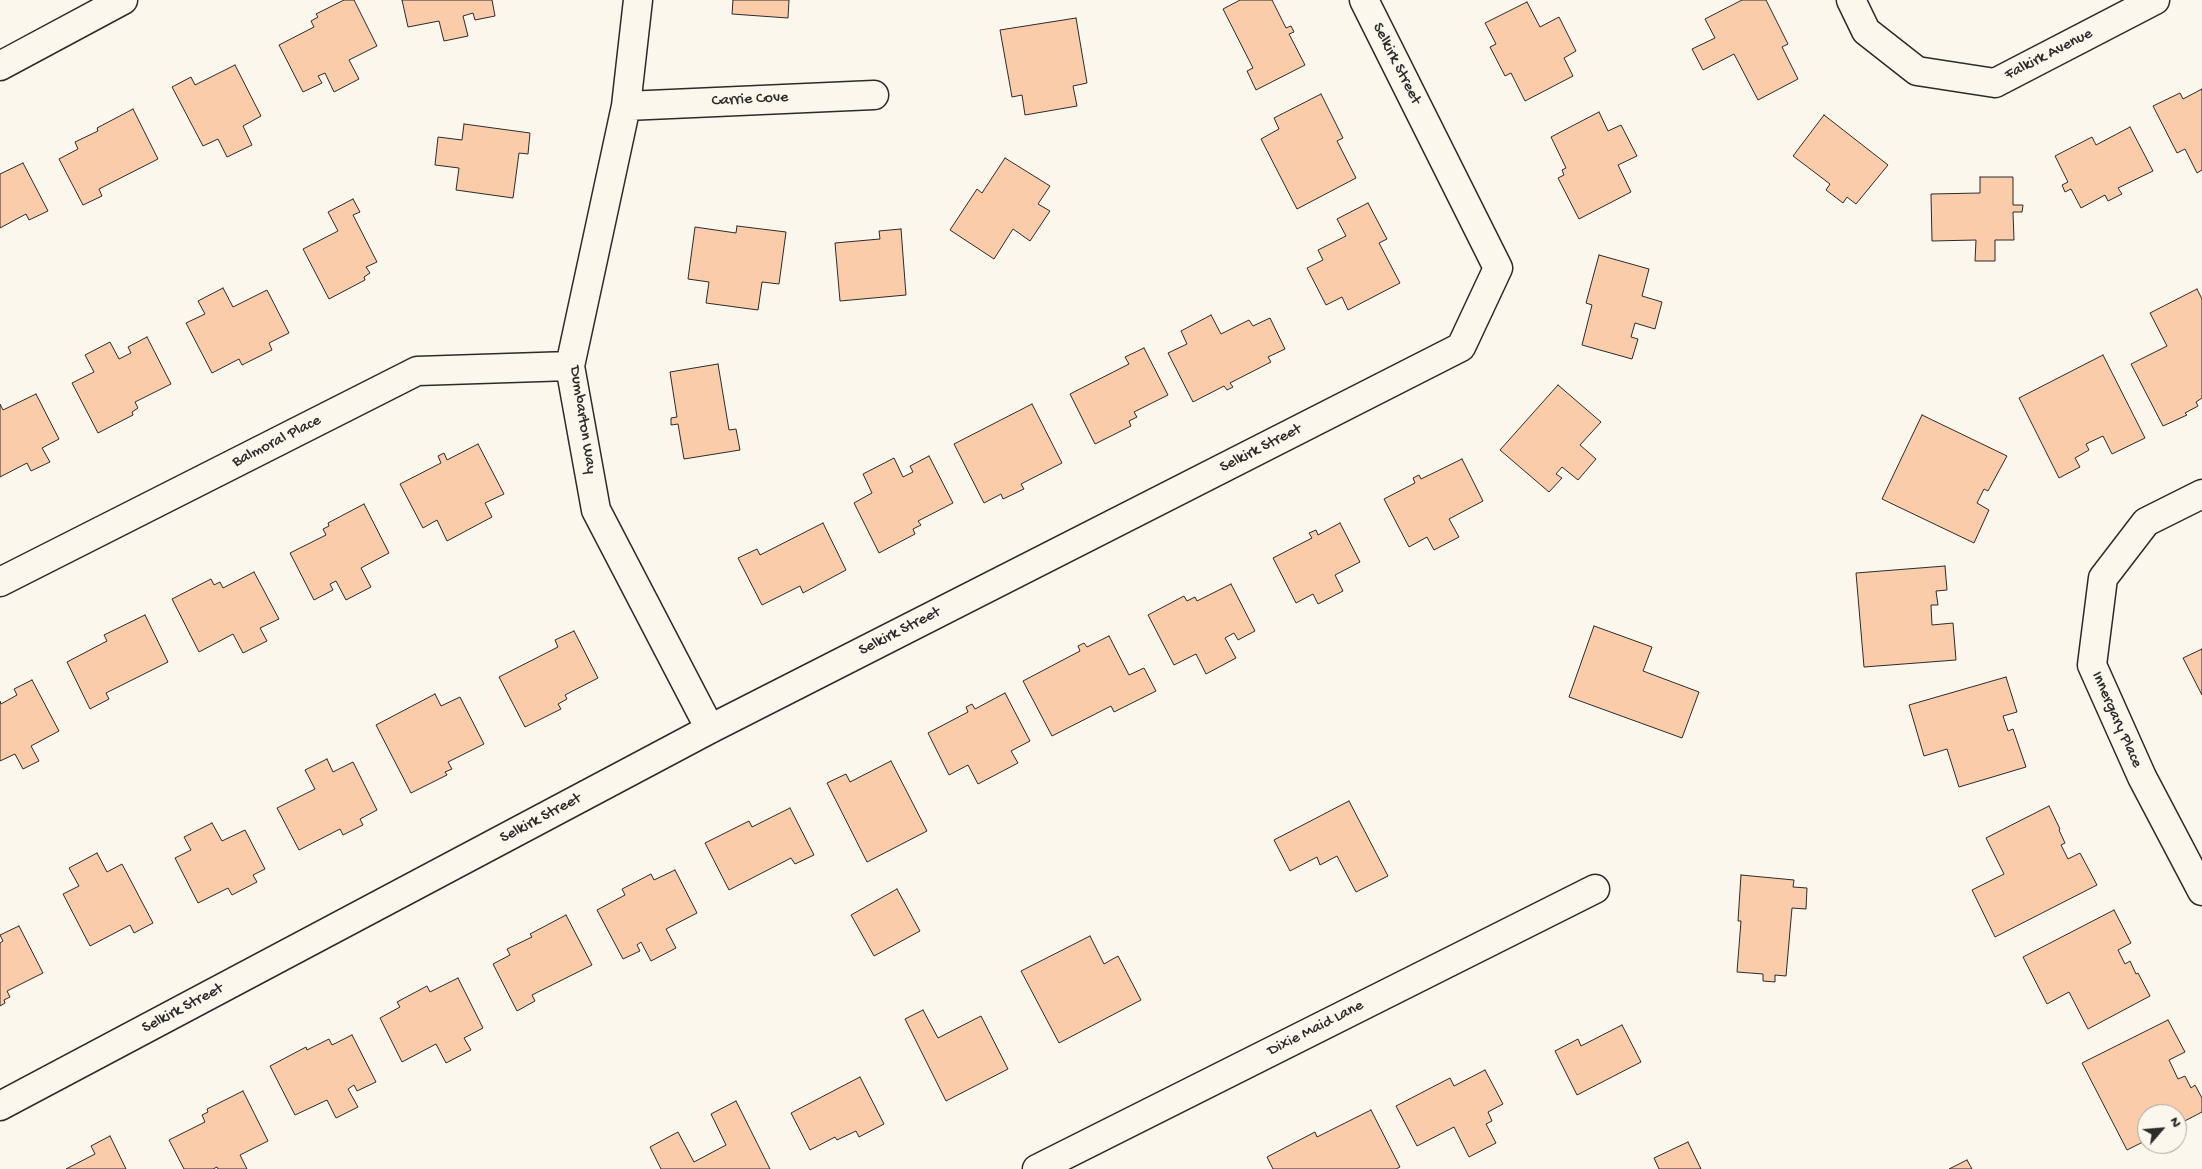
<!DOCTYPE html>
<style>
body{margin:0}
#map{position:relative;width:2202px;height:1169px;overflow:hidden;background:#fbf7ec;font-family:"Gochi Hand",sans-serif}
canvas{display:block}
.north{position:absolute;left:2137px;top:1104px;width:50px;height:50px;box-sizing:border-box;background:#fbf7ec;border:1px solid #a8a59f;border-radius:50%;rotate:63deg;font-size:14px;font-weight:700;line-height:20px;text-align:center;color:#2b2b2b}
.north::after{content:'';display:block;margin:auto;width:18px;height:22px;background:#2b2b2b;clip-path:polygon(50% 0,100% 100%,50% 72%,0 100%)}
</style>
<div id="map">
<canvas width="2202" height="1169"></canvas>
<div class="north">N</div>
</div>
<script>
const c = document.querySelector('canvas').getContext('2d');
c.lineJoin = 'round';
function fill(path, color) {
  c.fillStyle = color;
  c.fill(path, 'evenodd');
}
function poly(rows) {
  const path = new Path2D();
  for (const r of rows) {
    path.moveTo(r[0], r[1]);
    for (let i = 2; i < r.length; i += 2) path.lineTo(r[i], r[i + 1]);
  }
  return path;
}
function trace(path, color, width, dash) {
  c.strokeStyle = color;
  c.lineWidth = width;
  c.lineCap = dash ? 'butt' : 'round';
  c.setLineDash(dash || []);
  c.stroke(path);
}
function drawText(font, color, halo, rows, align = 'center') {
  c.font = font + ' "Gochi Hand",sans-serif';
  c.lineWidth = 4;
  c.setLineDash([]);
  c.textBaseline = 'middle';
  c.strokeStyle = halo;
  c.fillStyle = color;
  for (const [text, x, y, turn = 0] of rows) {
    c.save();
    c.translate(x, y);
    c.rotate((+turn || 0) * Math.PI / 180);
    c.textAlign = isNaN(turn) ? turn : align;
    if (halo) c.strokeText(text, 0, 0);
    c.fillText(text, 0, 0);
    c.restore();
  }
}
const building = poly([
 [344,0,354,0,377,46,349,60,359,79,334,92,325,73,318,76,322,83,303,92,279,45,314,27,311,21,318,17,316,14,344,0],
 [402,0,492,0,495,16,475,20,473,13,463,16,468,36,444,41,439,21,408,27,402,0],
 [733,0,789,0,788,18,732,14,733,0],
 [1240,0,1272,0,1286,28,1291,26,1294,32,1289,34,1305,65,1256,90,1247,71,1253,68,1223,9,1240,0],
 [1742,0,1766,0,1788,44,1782,47,1798,79,1758,100,1734,54,1703,70,1692,49,1715,38,1705,19,1742,0],
 [1527,2,1540,27,1559,17,1576,51,1564,58,1573,76,1525,101,1511,73,1505,76,1490,47,1496,44,1485,23,1527,2],
 [1076,18,1087,83,1073,86,1077,106,1025,115,1022,95,1012,97,1000,30,1076,18],
 [235,65,261,116,243,126,252,145,227,157,218,139,203,146,172,87,191,77,195,85,235,65],
 [2202,89,2202,170,2197,173,2185,149,2177,153,2153,106,2180,93,2183,99,2202,89],
 [1321,94,1343,138,1337,141,1356,178,1297,209,1261,139,1279,129,1274,118,1321,94],
 [133,109,158,159,99,189,102,196,83,205,59,159,78,149,75,142,98,131,97,128,133,109],
 [1599,112,1608,131,1621,125,1637,156,1618,165,1631,192,1579,219,1558,178,1564,175,1562,170,1566,168,1551,137,1599,112],
 [1824,115,1888,165,1856,204,1847,197,1843,203,1826,190,1830,184,1793,156,1824,115],
 [464,124,530,133,528,154,519,153,513,198,456,190,459,168,435,165,438,137,462,140,464,124],
 [2130,127,2153,171,2118,188,2122,194,2108,201,2105,195,2081,208,2071,189,2065,192,2062,185,2068,182,2055,156,2092,137,2096,145,2130,127],
 [1005,158,1050,186,1038,204,1050,211,1030,241,1013,229,994,259,950,230,977,189,982,193,1005,158],
 [23,163,48,211,29,220,26,214,0,228,0,174,23,163],
 [1980,177,2013,177,2013,205,2023,205,2022,212,2013,212,2014,240,1995,240,1995,261,1975,261,1976,240,1932,241,1931,194,1980,193,1980,177],
 [353,199,360,212,353,215,377,262,366,267,370,273,364,277,365,280,329,299,303,249,338,231,328,212,353,199],
 [1368,203,1387,239,1379,243,1400,283,1348,310,1342,297,1326,305,1307,268,1323,260,1318,250,1346,236,1337,219,1368,203],
 [737,226,786,232,779,284,762,282,758,310,706,303,709,282,688,279,695,227,736,233,737,226],
 [901,229,906,295,840,301,835,243,880,239,879,231,901,229],
 [1599,255,1649,269,1642,296,1662,302,1655,329,1635,323,1631,337,1638,339,1632,359,1582,345,1592,305,1586,303,1599,255],
 [223,288,233,307,267,290,289,333,269,343,272,350,242,365,239,359,212,373,186,323,205,314,198,301,223,288],
 [2197,289,2202,299,2202,398,2196,402,2198,406,2185,413,2187,415,2163,426,2131,364,2167,346,2150,313,2197,289],
 [1211,315,1221,334,1249,320,1253,326,1270,318,1285,349,1268,357,1271,362,1230,383,1233,387,1227,390,1224,386,1193,402,1168,353,1187,344,1181,331,1211,315],
 [147,337,171,384,135,402,138,408,132,412,133,415,98,433,72,383,94,372,85,355,110,342,119,359,131,353,128,347,147,337],
 [1144,348,1168,395,1134,412,1137,417,1129,421,1131,426,1095,444,1070,394,1129,364,1125,357,1144,348],
 [2103,355,2145,438,2112,454,2103,436,2086,444,2089,450,2075,458,2080,467,2059,478,2019,398,2103,355],
 [718,364,729,430,736,429,740,450,684,459,678,424,671,425,671,418,677,417,670,372,718,364],
 [1558,385,1601,422,1580,445,1596,459,1578,480,1562,467,1556,474,1562,478,1549,492,1500,450,1558,385],
 [36,394,59,439,42,448,50,462,31,471,27,463,0,477,0,404,3,410,36,394],
 [1032,404,1062,463,1021,484,1024,489,1003,499,1001,494,984,503,954,444,1032,404],
 [1922,415,2007,456,1988,491,1984,489,1977,503,1989,510,1974,543,1882,499,1922,415],
 [478,444,504,494,485,503,492,517,447,541,437,520,423,528,400,484,441,463,438,456,444,453,447,460,478,444],
 [929,456,953,503,918,521,921,525,913,529,915,534,879,553,854,503,872,493,863,474,894,458,903,477,913,472,910,466,929,456],
 [1462,459,1483,501,1449,519,1459,537,1434,550,1427,537,1409,547,1384,499,1415,483,1413,478,1419,475,1421,479,1462,459],
 [364,504,389,553,361,568,371,587,346,600,336,581,330,584,333,590,314,600,290,553,326,535,323,529,329,526,328,523,364,504],
 [823,523,846,570,803,593,800,586,762,605,738,558,757,549,760,555,823,523],
 [1340,523,1360,562,1335,575,1343,591,1318,604,1313,594,1296,603,1273,558,1312,538,1309,533,1316,530,1318,535,1340,523],
 [1945,566,1947,590,1936,591,1938,605,1931,605,1932,625,1953,623,1956,660,1864,667,1856,573,1945,566],
 [254,572,279,619,260,628,267,641,243,653,233,634,199,652,172,599,211,579,214,585,220,582,223,588,254,572],
 [1231,584,1255,631,1238,640,1234,633,1225,638,1236,658,1206,674,1196,654,1174,665,1148,615,1184,596,1187,601,1195,597,1197,601,1231,584],
 [145,615,168,662,106,693,109,699,90,709,67,662,107,641,104,635,145,615],
 [1594,626,1652,647,1643,671,1699,692,1682,738,1569,697,1594,626],
 [574,631,598,678,565,695,567,699,558,704,561,709,525,727,499,677,558,647,555,640,574,631],
 [1109,636,1129,675,1144,668,1156,691,1114,712,1111,706,1052,736,1023,681,1080,651,1078,646,1084,643,1087,647,1109,636],
 [2202,649,2202,695,2183,658,2202,649],
 [2006,677,2017,712,2003,716,2008,731,2013,729,2026,767,1959,787,1947,749,1924,756,1909,705,2006,677],
 [32,680,59,731,31,746,39,761,23,769,15,754,0,761,0,701,1,704,17,695,14,689,32,680],
 [1005,693,1030,741,1011,751,1018,763,978,784,968,765,949,775,928,733,968,712,966,707,972,704,975,709,1005,693],
 [435,694,441,706,460,697,484,744,448,762,452,769,445,772,447,775,411,793,376,725,435,694],
 [327,759,333,772,353,762,377,810,360,819,363,825,343,835,340,829,299,850,277,808,315,789,305,770,327,759],
 [891,761,927,831,867,862,827,783,846,774,850,782,891,761],
 [1349,801,1388,876,1356,892,1337,856,1320,865,1317,857,1290,871,1274,840,1349,801],
 [2049,806,2060,829,2059,830,2065,843,2061,845,2068,859,2080,853,2097,885,1995,937,1972,890,2004,874,1986,838,2049,806],
 [790,808,814,855,795,864,791,858,729,890,705,843,749,821,752,827,790,808],
 [212,823,222,841,245,830,265,869,253,875,257,882,232,895,228,888,198,903,175,858,191,850,184,837,212,823],
 [97,853,107,872,122,864,153,923,134,933,130,925,90,946,63,894,79,886,69,868,97,853],
 [675,870,697,913,666,929,676,948,651,961,641,942,637,945,640,951,623,959,597,910,625,895,622,889,651,874,654,880,675,870],
 [1741,875,1794,880,1793,887,1807,888,1806,909,1792,908,1786,976,1775,975,1775,982,1763,981,1763,974,1737,972,1741,921,1738,921,1741,875],
 [897,889,920,931,874,956,851,915,897,889],
 [2114,910,2131,943,2118,950,2125,964,2130,961,2136,974,2138,973,2150,996,2088,1029,2069,992,2047,1004,2023,957,2114,910],
 [566,915,592,965,532,995,535,1001,517,1011,493,964,510,955,507,949,532,937,530,934,566,915],
 [19,926,43,973,7,991,10,997,4,1000,5,1003,0,1006,0,943,3,941,0,935,19,926],
 [1090,936,1104,964,1118,956,1141,1000,1059,1043,1021,971,1090,936],
 [458,978,483,1028,464,1038,471,1050,446,1063,436,1044,402,1062,380,1018,400,1007,397,1002,427,986,430,992,458,978],
 [923,1010,938,1038,981,1016,1008,1069,946,1101,905,1019,923,1010],
 [2168,1020,2185,1052,2169,1060,2178,1079,2185,1076,2191,1088,2195,1085,2202,1098,2202,1112,2177,1125,2177,1114,2147,1114,2147,1140,2127,1150,2082,1063,2168,1020],
 [1622,1025,1641,1062,1577,1095,1555,1051,1578,1039,1581,1046,1622,1025],
 [352,1035,376,1082,357,1091,354,1085,348,1089,358,1107,336,1118,327,1100,295,1115,270,1066,306,1047,307,1050,329,1039,332,1045,352,1035],
 [1485,1070,1503,1104,1488,1112,1492,1121,1486,1124,1496,1143,1469,1157,1454,1127,1417,1146,1396,1106,1450,1078,1454,1086,1485,1070],
 [860,1077,884,1124,859,1137,856,1131,837,1140,835,1137,810,1150,791,1113,860,1077],
 [243,1091,268,1141,240,1155,247,1169,218,1169,217,1167,213,1169,184,1169,169,1140,205,1122,202,1115,208,1112,207,1109,243,1091],
 [736,1101,770,1169,661,1169,650,1147,678,1132,694,1162,726,1145,711,1114,736,1101],
 [1371,1110,1400,1167,1396,1169,1273,1169,1267,1157,1315,1132,1317,1137,1371,1110],
 [110,1136,126,1169,66,1169,95,1154,91,1146,110,1136],
 [1688,1142,1701,1169,1659,1169,1654,1158,1688,1142],
 [1967,1160,1972,1169,1949,1169,1967,1160]
]);
fill(building, '#facca9');
trace(building, '#2b2b2b', 1);
const street = poly([
 [638,0,626,106,570,366,596,510,710,729],
 [1851,0,1866,31,1917,71,1995,83,2155,0],
 [0,66,123,0],
 [626,106,874,95],
 [2202,494,2146,522,2103,578,2092,665,2142,777,2202,891],
 [0,582,417,371,570,366],
 [0,1106,710,729,1461,347,1498,268,1364,0],
 [1037,1169,1595,889]
]);
trace(street, '#2b2b2b', 31);
trace(street, '#fbf7ec', 28);
drawText('16px', '#2b2b2b', '#fbf7ec', [
 ["Falkirk Avenue",2049,55,-27],
 ["Selkirk Street",1396,64,63],
 ["Carrie Cove",750,100,-3],
 ["Dumbarton Way",582,420,81],
 ["Balmoral Place",277,442,-27],
 ["Selkirk Street",1261,449,-27],
 ["Selkirk Street",900,632,-27],
 ["Innergary Place",2116,720,66],
 ["Selkirk Street",541,819,-28],
 ["Selkirk Street",183,1009,-28],
 ["Dixie Maid Lane",1316,1029,-27]
]);
</script>
